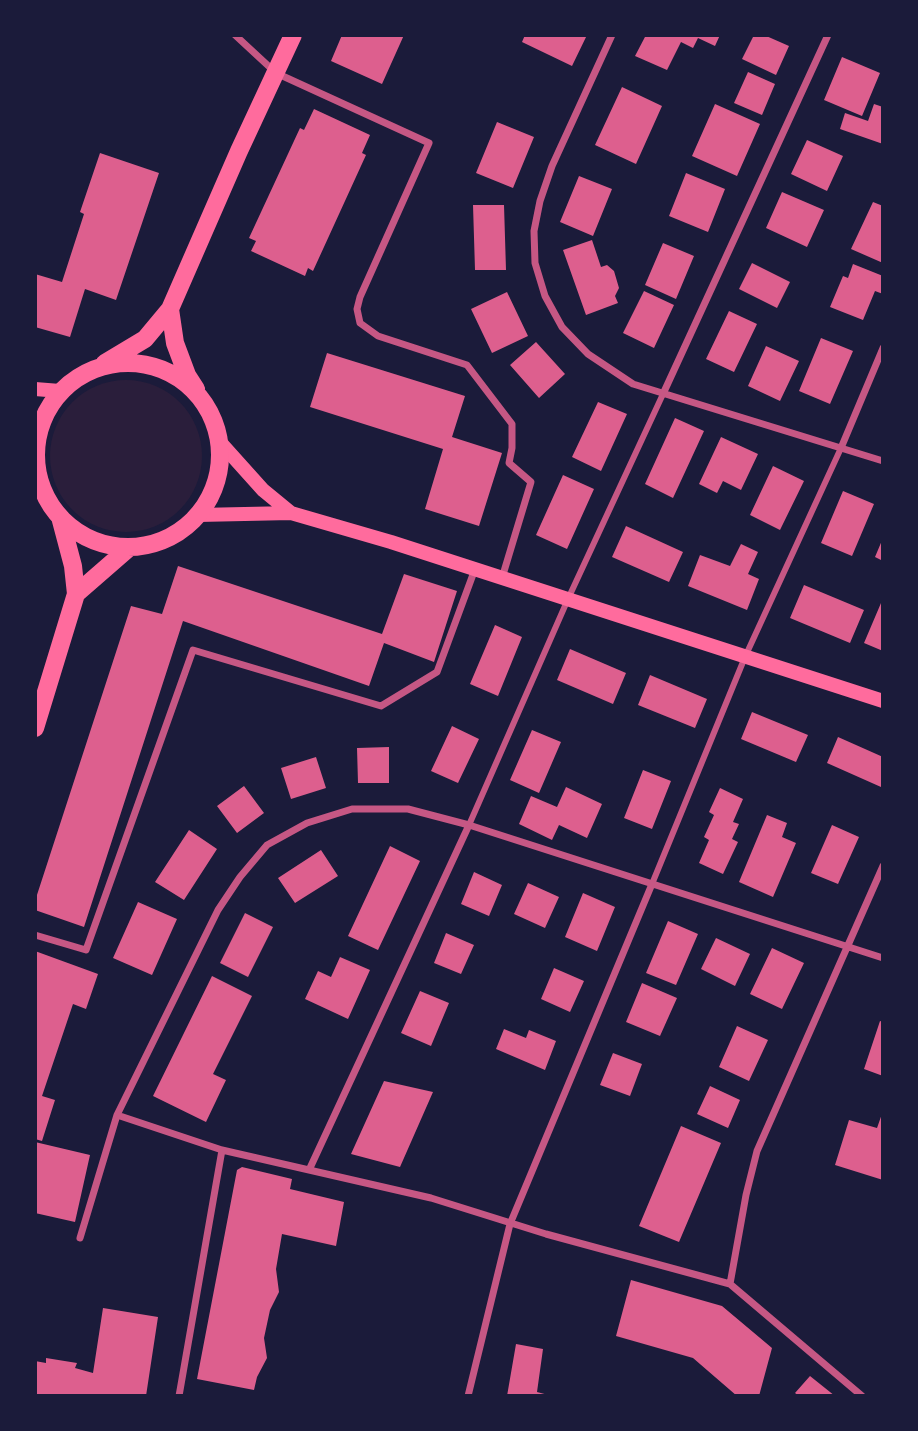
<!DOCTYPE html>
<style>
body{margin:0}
#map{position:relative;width:918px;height:1431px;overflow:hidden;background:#1b1b3a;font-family:Rubik,sans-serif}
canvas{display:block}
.frame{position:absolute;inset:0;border:37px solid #1b1b3a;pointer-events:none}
</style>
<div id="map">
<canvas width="918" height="1431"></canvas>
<div class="frame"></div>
</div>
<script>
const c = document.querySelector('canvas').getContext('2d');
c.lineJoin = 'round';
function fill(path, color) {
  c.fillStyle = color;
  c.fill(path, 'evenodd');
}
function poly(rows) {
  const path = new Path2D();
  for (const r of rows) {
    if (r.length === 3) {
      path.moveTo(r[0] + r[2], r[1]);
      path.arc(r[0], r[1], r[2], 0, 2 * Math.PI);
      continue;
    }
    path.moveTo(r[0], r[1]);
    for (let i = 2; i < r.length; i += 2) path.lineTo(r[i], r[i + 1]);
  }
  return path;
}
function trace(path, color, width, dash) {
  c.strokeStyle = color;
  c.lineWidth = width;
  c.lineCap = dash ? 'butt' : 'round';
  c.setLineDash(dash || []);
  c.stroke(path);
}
fill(poly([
 [126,456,76]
]), '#2a1e3b');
fill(poly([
 [342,35,404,35,382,84,331,61],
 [525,35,587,35,572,66,522,42],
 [646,35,720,35,715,46,698,38,693,48,681,42,667,70,635,56],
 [754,35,764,35,789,46,776,75,742,59],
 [842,57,880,73,862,116,824,100],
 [748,72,775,84,762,115,734,103],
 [622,87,662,106,636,164,595,145],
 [715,104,760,124,737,176,692,156],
 [874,104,883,107,883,144,840,129,845,113,868,121],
 [314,109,370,135,362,153,366,155,313,271,308,268,305,276,251,251,256,241,249,238,300,128,304,130],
 [497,122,534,137,513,188,476,173],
 [807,140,843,156,827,191,791,174],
 [100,153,159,173,116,300,85,289,70,337,35,327,35,274,62,282,84,214,80,212],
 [686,173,725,189,708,232,669,216],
 [579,176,612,189,593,236,560,222],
 [782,192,824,210,807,247,766,228],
 [873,202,883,206,883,263,851,249],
 [473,205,504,205,506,270,475,270],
 [592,240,601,267,607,265,614,271,619,288,615,296,618,303,586,315,563,250],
 [663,243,694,256,676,299,645,285],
 [752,263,790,282,777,308,739,289],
 [853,264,883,276,883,294,875,291,863,320,830,307,843,276,848,278],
 [644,291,674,305,654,348,623,333],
 [507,292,528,336,492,353,471,309],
 [729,311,757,324,734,372,706,359],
 [821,338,853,351,830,404,799,391],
 [536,342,565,374,539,398,510,365],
 [766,346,799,361,780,401,748,386],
 [327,353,465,396,452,437,502,453,479,526,425,509,443,449,310,407],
 [598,402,627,414,601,471,572,457],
 [675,418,704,431,673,498,645,484],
 [721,437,758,454,741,490,723,481,717,493,699,484],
 [773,466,804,481,780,530,750,515],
 [563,475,594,489,567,549,536,535],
 [843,491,874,504,852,556,821,543],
 [626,526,683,552,669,582,612,557],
 [883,538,883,561,875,557],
 [741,544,758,552,748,574,759,579,747,610,688,586,700,555,730,566],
 [178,566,382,634,404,574,457,591,434,662,384,643,369,686,183,621,84,927,35,910,35,901,131,606,162,614],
 [804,585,864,610,850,643,790,618],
 [881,603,883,604,883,651,864,643],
 [495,625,522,637,498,696,470,684],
 [570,649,626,673,613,704,557,680],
 [650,675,707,699,695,728,638,705],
 [752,712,808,735,796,762,741,739],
 [452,726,479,739,458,783,431,771],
 [532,730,561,742,539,793,510,780],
 [838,737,883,757,881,787,827,763],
 [389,747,389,783,358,783,357,748],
 [316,757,326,788,291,799,281,768],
 [643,770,671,781,652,829,624,818],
 [244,786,264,813,237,833,217,806],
 [566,787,602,804,587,838,559,825,552,840,519,824,531,796,557,807],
 [720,788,743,799,733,822,739,824,732,839,738,842,723,874,699,863,709,840,704,837,714,815,709,812],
 [767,815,787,823,782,837,796,843,773,897,739,882],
 [832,825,859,837,838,884,811,873],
 [189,830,217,849,184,900,155,882],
 [390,846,420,861,378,950,348,936],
 [321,850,338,876,295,903,278,878],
 [474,872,502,885,489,916,461,904],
 [528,883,559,897,545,928,514,914],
 [583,893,615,907,597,951,565,937],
 [138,902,177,919,152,975,113,958],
 [245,913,273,927,248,977,220,963],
 [668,921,698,934,676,985,646,973],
 [446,933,474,945,461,974,434,963],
 [716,938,750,954,735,986,701,969],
 [772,948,804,963,782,1009,750,994],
 [35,951,98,974,86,1009,73,1004,42,1096,55,1100,42,1141,35,1139],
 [340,957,370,970,348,1019,305,999,318,971,331,977],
 [554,968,584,981,570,1012,541,999],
 [212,976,252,996,213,1074,226,1080,206,1122,153,1096],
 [642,983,677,998,660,1036,626,1022],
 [420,991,449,1003,431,1046,401,1033],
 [880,1021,883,1022,883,1076,864,1069],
 [737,1026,768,1040,749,1081,719,1067],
 [504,1029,526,1038,529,1030,556,1041,545,1070,496,1049],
 [613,1053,642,1064,630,1096,600,1085],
 [384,1081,433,1092,400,1167,351,1154],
 [710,1086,740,1100,728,1128,697,1114],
 [883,1111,883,1180,835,1165,849,1120,877,1128],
 [681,1126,721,1143,679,1242,639,1226],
 [35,1142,90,1155,75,1222,35,1213],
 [242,1167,292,1179,290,1189,344,1202,336,1246,282,1234,276,1269,279,1292,270,1310,264,1338,267,1358,257,1377,254,1390,197,1379,237,1170],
 [631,1280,722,1306,772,1348,759,1396,737,1396,693,1358,616,1336],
 [103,1308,158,1317,146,1396,35,1396,35,1361,46,1363,46,1358,77,1363,75,1368,93,1373],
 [516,1344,543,1349,537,1392,552,1396,507,1396],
 [810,1376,835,1396,799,1396,795,1393]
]), '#dd5f8e');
trace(poly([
 [469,825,568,599,663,394],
 [652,884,745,657,841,448]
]), '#c65784', 6);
trace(poly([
 [235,35,276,73,429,143,360,297,357,309,360,323,378,336,467,365,512,424,512,448,509,463,531,482,502,578],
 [612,35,552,166,540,201,534,231,535,263,545,296,562,327,588,354,633,384,883,461],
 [663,394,828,35],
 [841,448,883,348],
 [35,935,86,950,193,650,381,706,437,672,475,569],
 [117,1115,222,1150,431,1198,546,1234,730,1284,862,1396],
 [310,1168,469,825],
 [80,1238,117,1115,218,910,240,877,267,845,307,823,352,809,408,809,469,825,883,958],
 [730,1284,746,1195,757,1151,883,866],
 [179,1396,222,1150],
 [468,1396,510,1224,652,884]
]), '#c65784', 7);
trace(poly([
 [35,389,60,391],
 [219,441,263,490,291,513],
 [35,466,36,467],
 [198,515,291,513,391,542,883,701]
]), '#ff6b9d', 14);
trace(poly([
 [170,309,175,343,187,375,196,389],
 [105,363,145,339,170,309,239,151,293,35],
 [128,455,92],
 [76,594,130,547],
 [35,728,76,594,73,566,60,517]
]), '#ff6b9d', 18);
</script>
